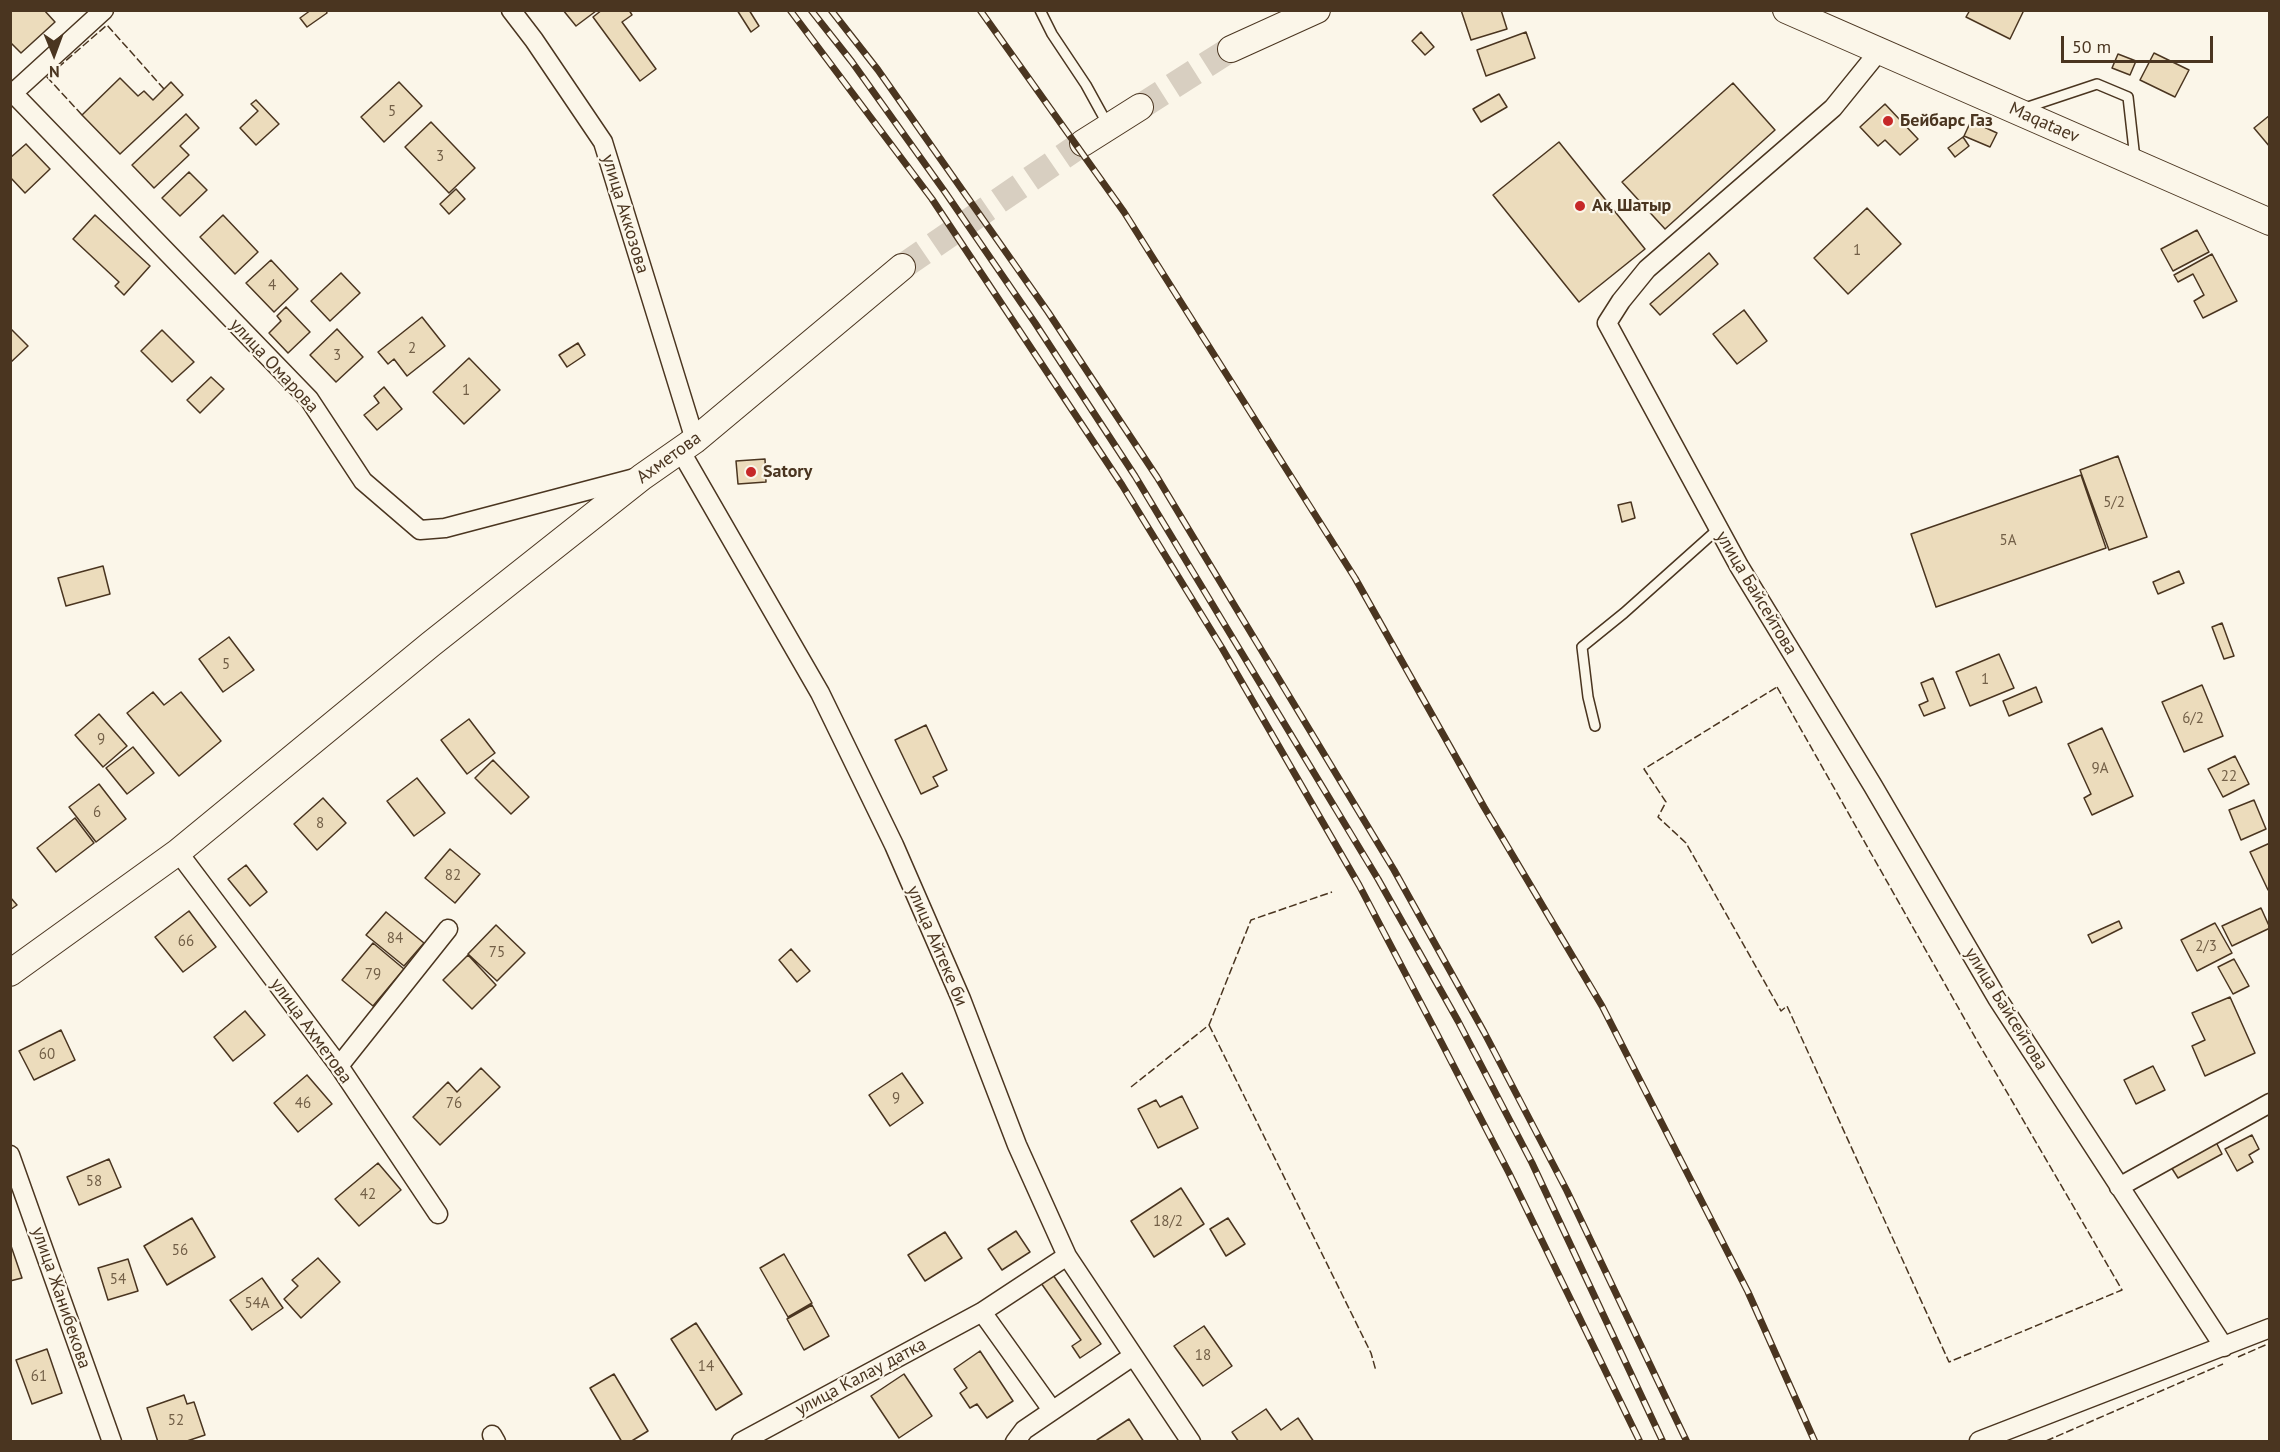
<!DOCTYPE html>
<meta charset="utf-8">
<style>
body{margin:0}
#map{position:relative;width:2280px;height:1452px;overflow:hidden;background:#fbf6e9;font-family:"PT Sans",sans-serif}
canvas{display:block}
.frame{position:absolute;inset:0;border:12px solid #4a3520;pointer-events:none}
.north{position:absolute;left:24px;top:24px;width:60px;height:60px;-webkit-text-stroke:4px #fbf6e9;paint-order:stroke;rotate:179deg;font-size:16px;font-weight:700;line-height:24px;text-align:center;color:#4a3520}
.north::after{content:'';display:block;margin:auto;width:21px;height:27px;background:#4a3520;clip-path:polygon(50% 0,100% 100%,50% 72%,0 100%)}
.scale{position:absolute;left:2061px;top:36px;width:152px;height:27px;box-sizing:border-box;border:3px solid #4a3520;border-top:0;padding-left:8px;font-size:18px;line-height:21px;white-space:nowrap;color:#4a3520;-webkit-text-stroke:4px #fbf6e9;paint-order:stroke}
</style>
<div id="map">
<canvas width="2280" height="1452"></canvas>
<div class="frame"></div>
<div class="north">N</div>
<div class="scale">50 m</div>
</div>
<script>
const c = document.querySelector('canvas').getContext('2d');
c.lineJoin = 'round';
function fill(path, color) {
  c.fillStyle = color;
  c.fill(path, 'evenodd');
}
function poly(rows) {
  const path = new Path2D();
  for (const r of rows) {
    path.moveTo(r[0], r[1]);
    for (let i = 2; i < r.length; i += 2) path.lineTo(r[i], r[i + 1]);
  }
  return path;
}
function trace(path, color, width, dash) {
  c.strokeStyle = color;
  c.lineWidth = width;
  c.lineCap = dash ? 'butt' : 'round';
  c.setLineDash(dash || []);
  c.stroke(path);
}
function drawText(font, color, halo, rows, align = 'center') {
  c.font = font + ' "PT Sans",sans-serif';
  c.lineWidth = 4.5;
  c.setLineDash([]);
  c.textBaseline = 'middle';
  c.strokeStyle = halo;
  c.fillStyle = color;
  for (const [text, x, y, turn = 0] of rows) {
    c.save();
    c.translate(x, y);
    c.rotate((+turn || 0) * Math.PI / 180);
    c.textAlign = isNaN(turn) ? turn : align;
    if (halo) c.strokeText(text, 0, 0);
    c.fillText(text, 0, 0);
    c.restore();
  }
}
const building = poly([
 [10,10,44,10,55,22,21,53,10,42,10,10],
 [311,10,326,10,327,13,307,27,300,18,311,10],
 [563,10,596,10,596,11,576,26,563,10],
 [602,10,629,10,632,15,622,22,656,69,640,81,593,17,602,10],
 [737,10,749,10,759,26,751,32,737,10],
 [1461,10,1501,10,1507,29,1471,40,1461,10],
 [1970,10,2024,10,2010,39,1966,17,1970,10],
 [1421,32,1434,47,1425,55,1412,41,1421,32],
 [1526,32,1535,58,1486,76,1477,50,1526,32],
 [2154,53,2189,70,2175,97,2140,80,2154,53],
 [2118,54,2136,61,2130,75,2112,68,2118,54],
 [120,78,138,96,144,91,153,100,171,82,183,95,120,154,82,115,120,78],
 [399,82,422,106,384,142,361,117,399,82],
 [1733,83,1775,130,1665,229,1622,182,1733,83],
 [1499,94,1507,107,1481,122,1473,109,1499,94],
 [256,100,279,124,256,145,240,128,258,111,251,104,256,100],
 [1885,104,1918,139,1900,155,1885,140,1878,146,1860,127,1885,104],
 [186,114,199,128,180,146,189,155,154,188,132,165,186,114],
 [2270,115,2270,147,2254,128,2270,115],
 [1971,121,1997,133,1990,147,1964,136,1971,121],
 [431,122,475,168,449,193,405,147,431,122],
 [1963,137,1969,146,1955,157,1948,148,1963,137],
 [1559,142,1645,249,1579,302,1493,195,1559,142],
 [26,144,50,169,25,193,10,177,10,158,26,144],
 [189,172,207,190,180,216,162,198,189,172],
 [456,189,465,199,449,214,440,204,456,189],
 [1867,208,1901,244,1848,294,1814,258,1867,208],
 [95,215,150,266,124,295,115,286,119,282,73,239,95,215],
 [223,215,258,252,235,274,200,237,223,215],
 [2197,230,2209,252,2173,271,2161,249,2197,230],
 [1709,253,1718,264,1660,315,1650,304,1709,253],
 [2212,254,2237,301,2203,318,2194,301,2204,295,2193,274,2178,282,2174,275,2212,254],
 [271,260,298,289,274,312,246,283,271,260],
 [341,273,360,293,330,321,311,301,341,273],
 [286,307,310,332,288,353,269,333,281,321,277,316,286,307],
 [1744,310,1767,341,1737,364,1713,334,1744,310],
 [422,317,445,346,407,376,394,359,388,364,378,352,422,317],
 [10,328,28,346,10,363,10,328],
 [337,329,363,357,336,382,310,355,337,329],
 [162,330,194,362,172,382,141,351,162,330],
 [578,343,585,355,567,367,559,355,578,343],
 [469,358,500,390,464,424,433,392,469,358],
 [211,377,224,389,200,413,187,400,211,377],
 [384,387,402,409,377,430,364,415,379,403,374,396,384,387],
 [2118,456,2147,537,2109,550,2080,470,2118,456],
 [765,459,766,482,738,484,736,461,765,459],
 [2081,475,2106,548,1936,607,1911,534,2081,475],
 [1631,502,1635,518,1622,522,1618,505,1631,502],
 [103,566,110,594,66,606,58,578,103,566],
 [2179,571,2184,583,2158,594,2153,582,2179,571],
 [2222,623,2234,656,2224,659,2212,627,2222,623],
 [229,637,254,670,223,692,199,659,229,637],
 [1999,654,2014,688,1970,706,1956,672,1999,654],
 [1933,678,1945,708,1924,716,1919,705,1928,701,1921,683,1933,678],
 [2202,685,2223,736,2184,752,2162,702,2202,685],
 [2036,687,2042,702,2009,716,2003,701,2036,687],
 [153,692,164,705,181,692,221,741,179,776,127,713,153,692],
 [99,714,127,746,103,767,75,735,99,714],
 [469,719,495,753,467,774,441,740,469,719],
 [926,725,947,770,933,777,938,786,921,794,895,740,926,725],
 [2102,728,2133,796,2092,815,2084,798,2091,794,2068,744,2102,728],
 [133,747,154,773,127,794,106,768,133,747],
 [2235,756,2249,784,2223,797,2208,769,2235,756],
 [493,760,529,797,511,814,475,778,493,760],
 [417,778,445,813,414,836,387,801,417,778],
 [99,784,126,819,96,842,69,807,99,784],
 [323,798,346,823,317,850,294,824,323,798],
 [2254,800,2266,829,2241,840,2229,810,2254,800],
 [75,818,94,843,56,872,37,848,75,818],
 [2270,843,2270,890,2268,890,2250,852,2270,843],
 [450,849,480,874,455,903,425,878,450,849],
 [246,865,267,892,250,906,228,879,246,865],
 [10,897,17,905,10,910,10,897],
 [2261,908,2270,928,2232,946,2222,926,2261,908],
 [189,911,216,947,183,972,155,937,189,911],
 [386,912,424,943,404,966,366,935,386,912],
 [2119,921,2122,928,2092,943,2088,935,2119,921],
 [2215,923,2232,953,2197,971,2181,940,2215,923],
 [496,925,525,953,497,981,468,954,496,925],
 [373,943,404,969,373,1006,342,980,373,943],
 [791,949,810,971,797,982,779,960,791,949],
 [468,955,496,985,472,1009,443,980,468,955],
 [2234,959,2249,986,2233,994,2218,967,2234,959],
 [2230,997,2255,1053,2205,1076,2192,1046,2205,1040,2192,1013,2230,997],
 [245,1011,265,1035,233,1061,214,1037,245,1011],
 [61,1030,75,1060,34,1080,19,1051,61,1030],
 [2153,1066,2165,1090,2136,1104,2124,1080,2153,1066],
 [481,1068,500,1087,440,1145,413,1117,448,1082,457,1092,481,1068],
 [902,1073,923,1103,890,1126,869,1095,902,1073],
 [307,1075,332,1104,298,1132,274,1103,307,1075],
 [1182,1096,1198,1128,1158,1148,1138,1109,1156,1100,1160,1107,1182,1096],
 [2252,1135,2259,1149,2249,1155,2253,1162,2237,1171,2225,1149,2252,1135],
 [2216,1142,2222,1154,2178,1178,2171,1167,2216,1142],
 [109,1159,121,1187,79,1205,67,1177,109,1159],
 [378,1163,401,1190,359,1226,335,1199,378,1163],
 [1181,1188,1204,1224,1154,1257,1131,1221,1181,1188],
 [192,1218,215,1257,167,1285,144,1246,192,1218],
 [1228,1218,1245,1244,1226,1256,1210,1229,1228,1218],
 [1016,1231,1030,1252,1002,1270,988,1249,1016,1231],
 [945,1232,962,1258,925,1281,908,1255,945,1232],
 [10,1243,22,1278,10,1281,10,1243],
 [784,1254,812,1303,788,1317,760,1268,784,1254],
 [318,1258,340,1282,301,1318,284,1299,298,1286,292,1280,318,1258],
 [128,1259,138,1291,108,1300,98,1268,128,1259],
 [1053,1275,1101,1344,1080,1358,1072,1346,1081,1340,1041,1283,1053,1275],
 [262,1278,283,1308,252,1330,230,1300,262,1278],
 [812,1305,829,1336,804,1350,787,1319,812,1305],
 [696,1323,742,1394,716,1410,671,1339,696,1323],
 [1204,1326,1232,1366,1203,1386,1174,1346,1204,1326],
 [47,1349,62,1393,32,1404,16,1360,47,1349],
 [980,1351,1013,1401,987,1418,977,1404,970,1408,960,1393,967,1388,954,1369,980,1351],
 [614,1374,648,1431,630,1442,622,1442,590,1388,614,1374],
 [904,1374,932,1416,899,1438,871,1396,904,1374],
 [184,1395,187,1404,194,1402,205,1435,184,1442,158,1442,147,1408,184,1395],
 [1266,1409,1281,1430,1298,1418,1314,1442,1239,1442,1232,1432,1266,1409],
 [1129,1419,1144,1442,1098,1442,1097,1440,1129,1419]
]);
fill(building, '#ecdcbc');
trace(building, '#4a3520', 1.5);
trace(poly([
 [1140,107,1231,49],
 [902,267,1083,143]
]), '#d8cfc1', 26, [26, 13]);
const lane = poly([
 [1040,10,1052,34,1086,85,1108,125],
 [2025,108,2097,84,2128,97,2135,159],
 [1595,726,1588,697,1582,647,1624,613,1718,529]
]);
const street = poly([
 [511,10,534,40,603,142,695,440],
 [1880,50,1833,108,1647,269,1621,301,1607,323,1739,566,1873,786,1997,998,2224,1347],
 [10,90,309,399,363,481,420,530,445,528,635,478],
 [13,93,104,10],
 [680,450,820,693,894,845,961,999,1017,1145,1067,1256,1191,1442],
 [178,852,339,1066,438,1214],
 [339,1066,448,929],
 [10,1155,112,1442],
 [2119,1187,2270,1103],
 [982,1312,1052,1410],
 [492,1435,496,1442],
 [1979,1441,2270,1328],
 [741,1442,982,1312,1067,1256],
 [1015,1442,1024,1430,1133,1356]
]);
const secondary = poly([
 [1786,10,2270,222],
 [1231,49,1317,10],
 [1083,143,1140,107],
 [10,973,178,852,431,644,642,477,695,440,902,267]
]);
trace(lane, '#4a3520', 12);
trace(street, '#4a3520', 21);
trace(secondary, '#4a3520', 28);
trace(lane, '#fbf6e9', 9);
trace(street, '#fbf6e9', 18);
trace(secondary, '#fbf6e9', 26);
const rail = poly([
 [790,10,932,199,1122,485,1222,648,1359,885,1436,1032,1509,1173,1640,1442],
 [811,10,852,62,945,192,1035,323,1135,476,1378,879,1458,1021,1532,1163,1663,1442],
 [831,10,878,70,1048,312,1157,477,1394,870,1484,1032,1567,1191,1687,1442],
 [980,10,1124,212,1355,578,1484,807,1602,1006,1748,1292,1815,1442]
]);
trace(rail, '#4a3520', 7);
trace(rail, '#fbf6e9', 4.5, [14]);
trace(poly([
 [82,115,47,77,107,25,164,89],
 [1777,687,1976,1039,2122,1290,1949,1362,1787,1006,1781,1011,1686,843,1658,817,1666,802,1644,769,1777,687],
 [1209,1025,1371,1353,1376,1371],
 [1131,1087,1209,1025,1251,920,1332,892],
 [2238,1357,2270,1343],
 [2046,1441,2223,1364]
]), '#4a3520', 1.5, [8, 3]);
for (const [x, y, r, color] of [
 [1888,121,6,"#c62828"],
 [1580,206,6,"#c62828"],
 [751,472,6,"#c62828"]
]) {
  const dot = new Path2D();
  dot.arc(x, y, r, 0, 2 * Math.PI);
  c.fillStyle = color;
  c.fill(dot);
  trace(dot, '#fbf6e9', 2);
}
drawText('15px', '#725f47', null, [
 ["5",392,112],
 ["3",440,157],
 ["1",1857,251],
 ["4",272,286],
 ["2",412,349],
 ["3",337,356],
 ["1",466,391],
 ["5/2",2114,503],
 ["5А",2008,541],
 ["5",226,665],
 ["1",1985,680],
 ["6/2",2193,719],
 ["9",101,740],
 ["9А",2100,769],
 ["22",2229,777],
 ["6",97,813],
 ["8",320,824],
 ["82",453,876],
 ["84",395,939],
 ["66",186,942],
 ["2/3",2206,947],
 ["75",497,953],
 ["79",373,975],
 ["60",47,1055],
 ["9",896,1099],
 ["46",303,1104],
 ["76",454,1104],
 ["58",94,1182],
 ["42",368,1195],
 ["18/2",1168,1222],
 ["56",180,1251],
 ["54",118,1280],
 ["54А",257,1304],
 ["18",1203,1356],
 ["14",706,1367],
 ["61",39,1377],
 ["52",176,1421]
]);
drawText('bold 18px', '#4a3520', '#fbf6e9', [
 ["Бейбарс Газ",1900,121],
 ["Ақ Шатыр",1592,206],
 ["Satory",763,472]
], 'left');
drawText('18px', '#4a3520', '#fbf6e9', [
 ["Maqataev",2044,123,24],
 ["улица Аккозова",625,214,73],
 ["улица Омарова",274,366,47],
 ["Ахметова",669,458,-36],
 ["улица Байсейтова",1756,593,59],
 ["улица Айтеке би",937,946,67],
 ["улица Байсейтова",2006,1009,58],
 ["улица Ахметова",311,1031,54],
 ["улица Жанибекова",61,1298,71],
 ["улица Калау датка",861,1377,-28]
]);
</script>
